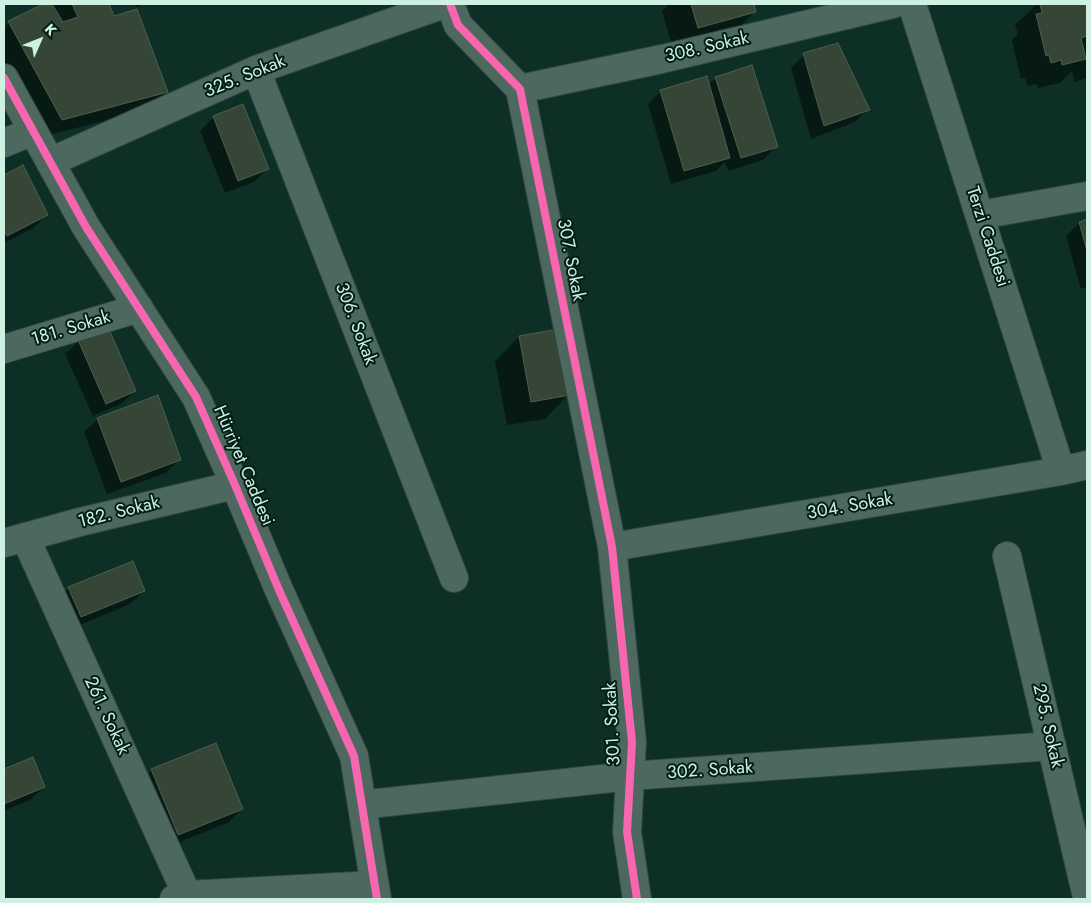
<!DOCTYPE html>
<meta charset="utf-8">
<style>
body{margin:0}
#map{position:relative;width:1091px;height:903px;overflow:hidden;background:#0d2f25;font-family:Jost,sans-serif}
canvas{display:block}
.frame{position:absolute;inset:0;border:5px solid #cef1e2;pointer-events:none}
.north{position:absolute;left:15px;top:15px;width:50px;height:50px;-webkit-text-stroke:4px #021f16;paint-order:stroke;rotate:46deg;font-size:14px;font-weight:700;line-height:20px;text-align:center;color:#cef1e2}
.north::after{content:'';display:block;margin:auto;width:18px;height:22px;background:#cef1e2;clip-path:polygon(50% 0,100% 100%,50% 72%,0 100%)}
</style>
<div id="map">
<canvas width="1091" height="903"></canvas>
<div class="frame"></div>
<div class="north">K</div>
</div>
<script>
const c = document.querySelector('canvas').getContext('2d');
c.lineJoin = 'round';
function fill(path, color) {
  c.fillStyle = color;
  c.fill(path, 'evenodd');
}
function poly(rows) {
  const path = new Path2D();
  for (const r of rows) {
    path.moveTo(r[0], r[1]);
    for (let i = 2; i < r.length; i += 2) path.lineTo(r[i], r[i + 1]);
  }
  return path;
}
function trace(path, color, width, dash) {
  c.strokeStyle = color;
  c.lineWidth = width;
  c.lineCap = dash ? 'butt' : 'round';
  c.setLineDash(dash || []);
  c.stroke(path);
}
function drawText(font, color, halo, rows, align = 'center') {
  c.font = font + ' Jost,sans-serif';
  c.lineWidth = 4;
  c.setLineDash([]);
  c.textBaseline = 'middle';
  c.strokeStyle = halo;
  c.fillStyle = color;
  for (const [text, x, y, turn = 0] of rows) {
    c.save();
    c.translate(x, y);
    c.rotate((+turn || 0) * Math.PI / 180);
    c.textAlign = isNaN(turn) ? turn : align;
    if (halo) c.strokeText(text, 0, 0);
    c.fillText(text, 0, 0);
    c.restore();
  }
}
fill(poly([
 [46,4,107,4,113,17,167,92,150,109,45,136,4,62,4,28,9,22],
 [135,4,144,4,136,7],
 [669,4,753,4,755,11,731,36,674,52,662,11],
 [1037,4,1087,4,1087,78,1074,82,1072,71,1060,83,1038,88,1037,84,1027,86,1025,78,1021,79,1012,40,1018,34,1015,25],
 [804,55,868,109,855,122,811,139,791,68],
 [716,78,776,146,763,160,728,171,725,162,716,171,671,184,648,104,661,91,708,86],
 [243,106,267,169,254,182,225,193,200,131,214,117],
 [23,167,47,215,33,228,4,243,4,176],
 [1087,221,1087,287,1081,289,1066,236,1079,223],
 [519,337,569,394,545,419,507,425,495,361],
 [79,341,135,391,121,404,93,416,65,354],
 [98,419,180,459,166,473,107,494,84,432],
 [69,588,144,591,130,604,68,630,56,601],
 [32,758,44,787,30,800,4,811,4,770],
 [152,770,242,808,229,822,165,848,139,783]
]), '#0007');
const building = poly([
 [43,4,52,4,63,22,78,17,72,4,109,4,114,16,137,9,168,92,62,120,8,21,43,4],
 [691,4,754,4,756,12,698,28,691,4],
 [1040,4,1087,4,1087,36,1081,38,1086,59,1062,65,1061,60,1051,63,1049,55,1046,56,1036,14,1042,13,1040,4],
 [838,43,870,110,824,126,803,53,838,43],
 [752,65,778,147,741,158,715,77,752,65],
 [707,76,730,158,684,171,660,90,707,76],
 [243,104,269,169,238,181,213,116,243,104],
 [23,165,48,215,7,236,4,230,4,175,23,165],
 [1087,219,1087,251,1079,222,1087,219],
 [108,327,136,391,106,404,78,340,108,327],
 [559,329,570,395,531,402,519,336,559,329],
 [158,395,181,460,121,482,97,418,158,395],
 [133,561,145,591,81,617,68,587,133,561],
 [216,743,243,809,178,835,151,769,216,743],
 [33,757,45,787,4,804,4,769,33,757]
]);
fill(building, '#364636');
trace(building, '#4e5e4e', 1);
const minor = poly([
 [450,4,458,25,520,89,612,547,632,742,627,832,637,899],
 [912,4,1061,471],
 [256,70,454,578],
 [4,78,86,227,196,397,235,485,279,590,354,756,377,899],
 [520,89,662,59,893,4],
 [4,143,33,131],
 [50,162,256,70,444,4],
 [980,215,1087,196],
 [4,349,139,308],
 [25,537,187,895],
 [4,543,80,522,235,485],
 [612,547,1061,471,1087,465],
 [1007,556,1087,897],
 [369,804,630,776,1052,746],
 [174,899,187,895,375,885]
]);
trace(minor, '#314740', 30);
trace(minor, '#4d685f', 28);
trace(poly([
 [450,4,458,25,520,89,612,547,632,742,627,832,637,899],
 [4,78,86,227,196,397,235,485,279,590,354,756,377,899]
]), '#f766af', 8);
drawText('18px', '#cef1e2', '#021f16', [
 ["308. Sokak",707,48,-13],
 ["325. Sokak",245,77,-22],
 ["Terzi Caddesi",987,237,72],
 ["307. Sokak",570,260,79],
 ["306. Sokak",355,324,69],
 ["181. Sokak",71,329,-17],
 ["Hürriyet Caddesi",243,466,67],
 ["304. Sokak",850,507,-10],
 ["182. Sokak",119,513,-14],
 ["261. Sokak",106,716,65],
 ["301. Sokak",613,724,-93],
 ["295. Sokak",1047,726,77],
 ["302. Sokak",710,771,-4]
]);
</script>
